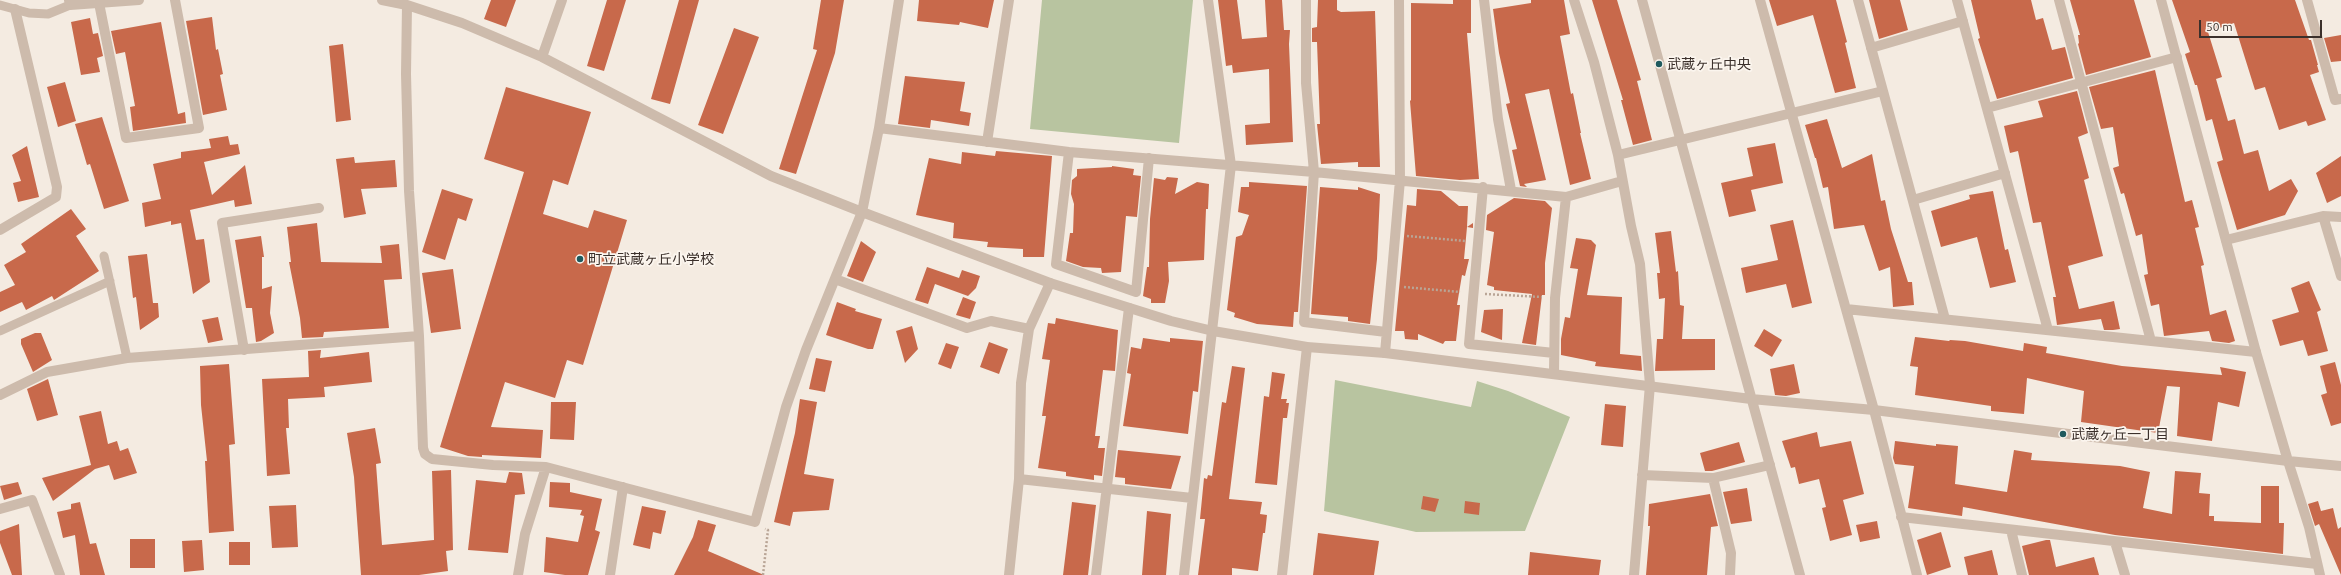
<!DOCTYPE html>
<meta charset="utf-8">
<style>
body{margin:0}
#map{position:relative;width:2341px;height:575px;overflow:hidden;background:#f4ebe1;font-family:Ubuntu,sans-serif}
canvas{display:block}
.scale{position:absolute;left:2199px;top:20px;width:123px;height:18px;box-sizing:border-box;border:2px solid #3b302b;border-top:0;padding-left:5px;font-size:12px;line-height:14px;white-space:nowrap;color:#3b302b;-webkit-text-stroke:3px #fbf5ee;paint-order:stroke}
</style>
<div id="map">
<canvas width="2341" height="575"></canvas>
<div class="scale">50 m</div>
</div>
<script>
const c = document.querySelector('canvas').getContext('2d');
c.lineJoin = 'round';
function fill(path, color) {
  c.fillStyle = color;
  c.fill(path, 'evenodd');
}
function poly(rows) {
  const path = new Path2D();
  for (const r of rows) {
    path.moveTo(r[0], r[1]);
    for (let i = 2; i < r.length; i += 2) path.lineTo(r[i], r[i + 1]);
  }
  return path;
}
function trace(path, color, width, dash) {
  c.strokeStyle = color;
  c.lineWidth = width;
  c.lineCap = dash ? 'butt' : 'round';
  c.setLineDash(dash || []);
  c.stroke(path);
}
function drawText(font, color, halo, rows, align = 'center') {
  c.font = font + ' Ubuntu,"Noto Sans JP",sans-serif';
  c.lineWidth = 3.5;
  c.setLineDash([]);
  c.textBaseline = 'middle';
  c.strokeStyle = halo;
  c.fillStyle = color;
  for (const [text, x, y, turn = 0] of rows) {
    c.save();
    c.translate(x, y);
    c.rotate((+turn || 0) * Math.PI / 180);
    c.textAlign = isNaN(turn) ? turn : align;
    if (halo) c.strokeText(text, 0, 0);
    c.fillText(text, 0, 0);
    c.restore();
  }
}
fill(poly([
 [1042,0,1193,0,1179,143,1030,129],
 [1335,380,1471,407,1477,381,1508,391,1570,417,1525,531,1416,532,1324,511]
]), '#b8c4a0');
fill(poly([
 [491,0,516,0,506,27,484,19],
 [607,0,626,0,604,71,587,66],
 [679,0,699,0,670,104,651,99],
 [821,0,844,0,835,53,796,174,779,169,817,50,813,49],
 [919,0,994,0,988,28,960,22,959,25,917,21],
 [1218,0,1237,0,1242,39,1267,37,1265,0,1282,0,1284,30,1290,30,1289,44,1293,142,1246,145,1245,125,1270,123,1269,69,1233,73,1232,65,1226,66],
 [1318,0,1337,0,1337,10,1341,12,1375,11,1380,167,1358,167,1358,162,1321,164,1317,124,1320,124,1317,42,1312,42,1312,28,1317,27],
 [1453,0,1471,0,1471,33,1467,33,1479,179,1460,180,1416,176,1410,101,1411,100,1411,3,1453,4],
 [1531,0,1564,0,1570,34,1560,36,1571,94,1573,93,1581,133,1580,133,1591,179,1570,185,1549,89,1525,94,1546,180,1524,184,1527,187,1520,186,1512,150,1517,149,1506,104,1510,103,1499,53,1493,9,1531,3],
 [1592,0,1617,0,1641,80,1637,81,1652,140,1633,145,1621,100,1623,100],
 [1769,0,1836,0,1847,42,1845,43,1856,88,1835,93,1813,15,1777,26],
 [1869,0,1900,0,1908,30,1879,39],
 [1971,0,2031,0,2036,20,2043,18,2052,50,2065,47,2073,78,1997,99,1978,39,1980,38],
 [2070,0,2134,0,2151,57,2086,75,2078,44,2079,43,2078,35,2080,35],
 [2172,0,2295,0,2309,40,2311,40,2318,65,2317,65,2319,72,2310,75,2326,120,2308,126,2306,121,2279,130,2265,87,2255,90,2234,23,2208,32,2222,77,2216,79,2228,121,2235,119,2244,154,2258,150,2269,191,2291,179,2298,191,2285,215,2237,230,2217,162,2223,160,2212,119,2206,121,2197,85,2195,85,2185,54,2190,52],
 [212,17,216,50,218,49,223,74,220,75,227,110,203,115,186,21],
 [90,18,93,34,98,33,103,56,97,58,100,72,81,75,71,22],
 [161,22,178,114,185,112,186,123,133,131,130,107,135,106,125,52,116,54,111,31],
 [734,28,759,37,723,134,698,125],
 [2341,35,2341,61,2331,62,2324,38],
 [343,44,351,120,336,122,329,46],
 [2155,70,2185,202,2192,200,2199,227,2195,228,2204,265,2201,266,2210,315,2226,310,2235,341,2229,343,2212,341,2209,331,2164,336,2159,304,2151,306,2144,275,2148,274,2142,234,2136,236,2124,193,2121,194,2113,168,2119,166,2113,127,2101,129,2089,87],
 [905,76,965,82,960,111,971,113,969,126,931,120,930,128,898,124],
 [65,82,76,121,58,127,47,87],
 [506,87,591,112,568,185,553,180,543,214,588,228,594,210,627,220,583,365,567,360,555,398,505,382,491,427,543,430,541,458,482,455,482,457,468,456,440,447,524,172,484,159],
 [2077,91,2088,133,2078,137,2089,178,2084,180,2103,256,2068,266,2079,309,2114,301,2120,329,2113,330,2104,330,2101,319,2057,325,2053,297,2056,297,2041,222,2033,223,2018,151,2010,153,2004,126,2043,117,2038,101],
 [102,117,129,201,104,209,90,164,87,165,75,124],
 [1827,119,1842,168,1872,154,1881,201,1885,200,1891,229,1908,282,1912,282,1914,305,1893,307,1890,267,1879,271,1864,225,1834,229,1828,187,1823,188,1816,158,1815,158,1805,125],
 [228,136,230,145,238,144,240,154,204,162,212,195,245,165,252,204,235,207,234,200,190,210,196,240,204,239,210,282,193,294,181,223,171,225,171,221,145,227,142,203,161,199,153,164,181,158,181,152,211,148,209,139],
 [1775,143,1783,183,1751,190,1756,211,1729,217,1721,183,1753,176,1747,148],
 [27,146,39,197,18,202,13,183,21,181,12,155],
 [996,151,1052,156,1044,257,1023,257,1023,249,987,247,988,242,953,238,954,223,916,215,929,158,961,164,962,152,995,156],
 [2341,156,2341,196,2327,203,2316,173],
 [354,157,355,163,395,160,397,187,361,189,366,214,344,218,336,159],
 [1112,166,1134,169,1133,175,1141,176,1137,217,1126,216,1121,272,1102,273,1101,268,1083,267,1066,261,1070,233,1073,233,1074,204,1071,194,1072,180,1077,176,1077,169,1112,167],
 [1167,177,1178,178,1175,194,1197,182,1209,184,1208,209,1206,209,1204,260,1168,262,1169,281,1165,303,1151,303,1151,299,1143,296,1147,267,1149,267,1150,219,1154,178,1165,180],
 [1249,182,1307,186,1298,312,1294,312,1293,327,1257,324,1234,317,1235,313,1227,310,1236,237,1242,235,1249,215,1238,212,1241,187,1249,187],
 [1320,187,1358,190,1358,187,1380,194,1377,259,1370,324,1348,321,1348,317,1311,314],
 [442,189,473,199,466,221,458,218,445,260,422,252],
 [1417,189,1441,191,1459,206,1468,206,1467,227,1473,223,1473,228,1467,227,1464,259,1469,259,1465,276,1462,275,1457,305,1460,305,1456,341,1445,341,1443,344,1418,334,1418,340,1405,339,1404,331,1395,331,1407,205,1416,206],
 [1993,191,2005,250,2008,249,2016,282,1990,288,1977,237,1941,247,1931,211,1970,199,1969,195],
 [1514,198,1545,201,1552,208,1545,263,1545,295,1542,295,1536,345,1522,343,1532,294,1494,290,1494,287,1487,285,1494,232,1486,230,1487,215],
 [71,209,86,229,76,236,99,271,54,300,52,296,26,310,22,302,0,312,0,292,15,285,4,265,26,252,21,244],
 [1793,220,1812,303,1792,308,1786,284,1746,293,1741,268,1778,260,1770,225],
 [317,223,321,262,382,263,380,246,399,244,402,279,384,280,389,328,324,332,323,337,302,338,300,318,289,262,291,262,287,227],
 [1671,231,1676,272,1678,271,1680,305,1684,306,1682,339,1715,339,1715,370,1655,371,1657,339,1663,339,1665,298,1659,299,1657,273,1660,273,1655,233],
 [261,236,264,257,262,257,262,289,272,286,270,313,274,333,261,341,256,342,252,308,246,308,235,240],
 [1576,238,1591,240,1596,245,1587,295,1622,297,1620,354,1641,356,1642,371,1595,366,1596,362,1561,355,1561,339,1565,317,1570,318,1578,269,1570,268],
 [861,241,876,252,863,282,847,276],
 [147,254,153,303,158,303,159,317,140,330,136,297,133,298,128,256],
 [927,267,959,278,962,270,980,276,976,288,968,296,935,284,928,304,915,300],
 [453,269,461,329,431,333,422,273],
 [2309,281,2321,310,2317,312,2328,351,2308,356,2303,340,2280,346,2272,320,2299,312,2291,288],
 [963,297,976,302,970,319,956,315],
 [837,302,856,309,855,311,882,319,873,349,868,349,826,335],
 [1503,309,1502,340,1481,332,1484,310],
 [218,317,223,340,208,343,202,320],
 [1056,318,1118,330,1115,371,1103,370,1095,436,1100,436,1098,448,1105,448,1102,476,1094,475,1094,480,1066,476,1066,472,1038,468,1046,416,1042,416,1050,360,1042,359,1048,323,1055,324],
 [912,326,918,349,905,363,896,331],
 [1764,329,1782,340,1772,357,1754,346],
 [35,333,41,333,52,360,33,372,21,344,21,339],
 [1915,337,1949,341,1950,340,1965,341,2023,351,2024,343,2047,347,2046,353,2122,366,2222,375,2220,367,2246,372,2239,407,2218,402,2212,441,2177,436,2180,387,2167,386,2158,433,2081,422,2084,391,2027,378,2024,414,1991,411,1991,406,1915,395,1918,367,1910,366],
 [1143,338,1170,342,1170,338,1203,341,1198,392,1193,391,1188,434,1123,426,1131,374,1127,373,1131,347,1141,349],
 [989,342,1008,349,999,374,980,367],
 [946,343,959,347,951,369,938,364],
 [321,350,320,358,369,352,372,382,324,387,325,397,288,399,289,428,286,428,290,474,267,476,262,379,309,377,308,351],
 [816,358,832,361,825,392,809,389],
 [2335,362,2341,385,2341,423,2331,426,2321,395,2327,393,2320,366],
 [229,364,235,444,229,445,234,531,209,533,205,461,207,461,201,405,200,366],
 [1794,364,1800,393,1786,396,1775,395,1770,369],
 [1232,366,1245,368,1229,499,1262,502,1260,514,1267,515,1265,533,1263,533,1258,571,1232,568,1232,575,1198,575,1205,519,1200,519,1204,478,1207,479,1208,475,1212,476,1222,402,1226,403],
 [1272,372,1285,374,1281,399,1287,399,1286,403,1289,403,1287,418,1283,418,1277,485,1255,483,1264,396,1269,397],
 [48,379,58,415,37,421,27,389],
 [800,399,817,402,804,474,834,479,829,510,793,512,790,526,774,522,795,433],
 [551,402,576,402,574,440,550,439],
 [1605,404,1626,406,1623,447,1601,445],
 [101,411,108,444,117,441,120,451,128,448,137,473,114,480,109,465,95,469,53,501,42,478,91,465,79,416],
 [375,428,381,463,376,464,382,545,434,540,432,471,451,470,453,550,446,551,448,571,419,575,361,575,354,477,347,433],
 [1817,432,1820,447,1851,441,1864,494,1843,500,1852,535,1830,541,1822,508,1826,507,1819,479,1799,484,1795,467,1791,468,1782,441],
 [1895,441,1936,446,1936,444,1958,446,1955,484,2007,492,2014,450,2032,453,2031,460,2120,466,2150,472,2143,508,2172,514,2175,471,2201,473,2199,493,2210,494,2209,516,2214,516,2214,521,2261,523,2261,486,2279,486,2279,523,2284,523,2283,554,2115,535,1963,507,1962,516,1908,508,1914,466,1895,464,1893,458],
 [1739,442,1745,462,1712,471,1705,471,1700,453],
 [1118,450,1181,456,1171,489,1125,484,1125,478,1115,477],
 [509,472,522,473,525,494,515,495,508,553,468,550,476,480,506,483],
 [18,482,22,494,4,500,0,486],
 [550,482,570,483,570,492,602,499,595,530,600,532,588,575,565,575,544,572,546,537,578,542,584,516,580,515,582,510,549,507],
 [1747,488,1752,521,1731,524,1723,492],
 [1710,494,1718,526,1711,527,1707,575,1646,575,1650,526,1648,526,1649,504],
 [1423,496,1439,499,1435,512,1421,509],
 [1465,501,1480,503,1479,515,1464,513],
 [2318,501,2321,511,2333,508,2338,529,2341,527,2341,575,2319,524,2315,526,2308,504],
 [80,502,90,544,96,543,105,575,80,575,75,535,63,538,57,512,71,509,71,504],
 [1072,502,1096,505,1088,575,1063,575],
 [296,505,298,547,272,548,269,506],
 [642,506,666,511,661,534,653,532,650,549,633,545],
 [1147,511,1171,514,1166,575,1142,575],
 [698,520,716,525,708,551,764,575,674,575,693,537],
 [1877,521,1880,538,1860,542,1856,525],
 [19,524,22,575,12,575,0,543,0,531],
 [1941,532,1951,567,1927,575,1917,540],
 [1318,533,1379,541,1374,575,1313,575],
 [130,539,155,539,155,568,130,568],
 [202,540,204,570,184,572,182,541],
 [2046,540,2050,540,2056,567,2094,557,2099,575,2029,575,2022,546],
 [229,542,250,542,250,565,229,565],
 [1992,550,1998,575,1968,575,1964,557],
 [1530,552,1601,560,1599,575,1528,575]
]), '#c8694b');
trace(poly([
 [1407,236,1466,241],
 [1404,287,1460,292],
 [1485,294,1542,297],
 [763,575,768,530,765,529]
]), '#b9a596', 2.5, [2, 2]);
trace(poly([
 [0,5,29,13,48,14,70,5],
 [104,256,127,358],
 [0,331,110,281]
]), '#cdbbac', 9);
trace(poly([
 [69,0,70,5,139,0],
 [382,0,407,5,462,23,542,57,771,176,862,212,1050,283,1029,329,1021,383,1019,479,1009,575],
 [1306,0,1306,83,1314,172,1304,322,1386,332],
 [1484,0,1498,119,1511,190],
 [1574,0,1594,62,1618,155,1631,226,1640,264,1650,385,1634,575],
 [1760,0,1874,410,1917,575],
 [1858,0,1883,91],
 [1957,0,2048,330],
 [2059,0,2151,341],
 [2307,0,2335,100,2341,99],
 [99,3,126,138,199,128,175,0],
 [1871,48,1963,21],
 [542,57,562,0],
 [1987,108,2177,57],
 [879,128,1069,152,1314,172,1566,197,1622,181],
 [987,142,1009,0],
 [1069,152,1056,264,1136,292,1149,158],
 [1618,155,1883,91,1945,319],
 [1483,187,1469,344,1554,353],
 [1913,200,2005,173],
 [2323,216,2341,276],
 [0,230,56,197,57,187,15,9],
 [2226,240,2323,216,2341,217],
 [835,279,967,328,991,321,1029,329],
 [1846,309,2256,352],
 [419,336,423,448,425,454,432,459,493,465,546,467],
 [244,350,222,223,319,208],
 [1385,353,1400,180,1399,0],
 [1554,373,1555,298,1566,197],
 [0,395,47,372,127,358,419,336,409,191,406,74,407,5],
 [2288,461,2309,527,2320,575],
 [1642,475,1713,478,1770,465],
 [1713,478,1731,553,1730,575],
 [1019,479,1192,498],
 [0,509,32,500,60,575],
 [1901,517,2317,564],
 [2011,530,2022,575],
 [2115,542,2125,575],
 [518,575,525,534,546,467,755,522,786,407,806,350,862,212,879,128,899,0],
 [610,575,623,487],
 [1096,575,1129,308],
 [1184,575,1231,165,1208,0],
 [1282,575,1307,347]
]), '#cdbbac', 10);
trace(poly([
 [1642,0,1800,575],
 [2161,0,2256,352,2288,461],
 [1050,283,1171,321,1213,331,1307,347,1385,353,1751,399,1874,410,2288,461,2341,466]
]), '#cdbbac', 10);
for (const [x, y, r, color] of [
 [1659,64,4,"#1f5a5e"],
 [580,259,4,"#1f5a5e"],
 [2063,434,4,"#1f5a5e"]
]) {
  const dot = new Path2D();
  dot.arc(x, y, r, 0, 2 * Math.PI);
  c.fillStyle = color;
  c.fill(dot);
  trace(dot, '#fbf5ee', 1.5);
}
drawText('14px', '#3b302b', '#fbf5ee', [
 ["武蔵ヶ丘中央",1667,64],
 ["町立武蔵ヶ丘小学校",588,259],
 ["武蔵ヶ丘一丁目",2071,434]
], 'left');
</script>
